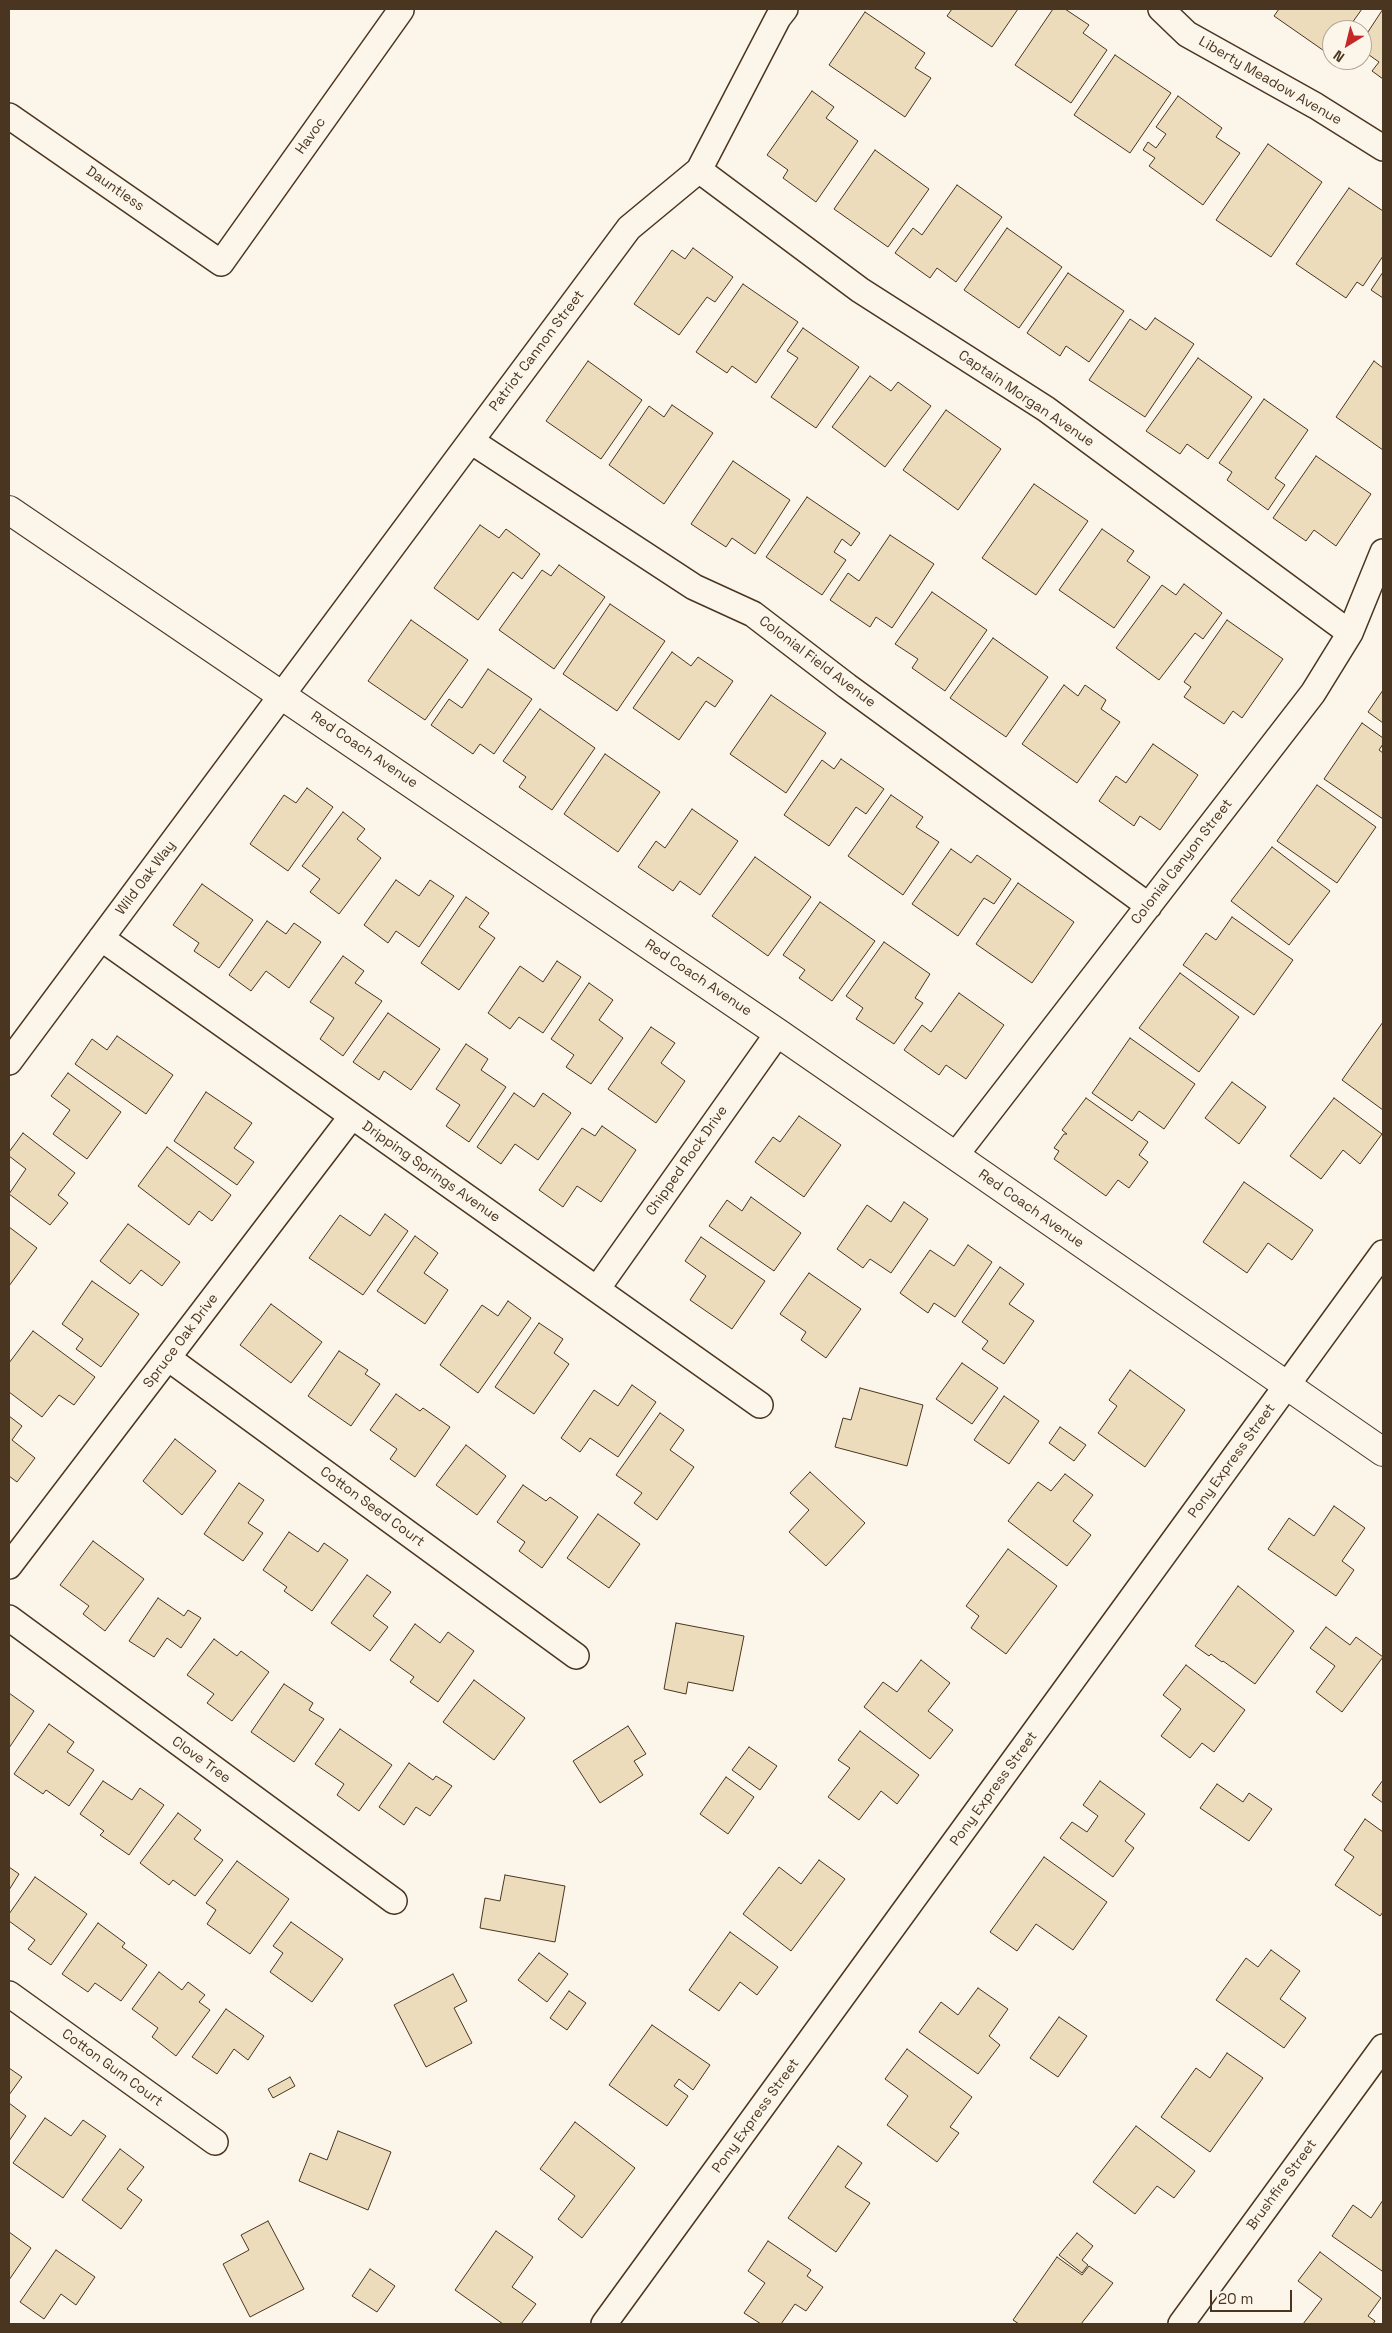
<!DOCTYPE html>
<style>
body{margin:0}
#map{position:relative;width:1392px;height:2333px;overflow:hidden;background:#fbf6e9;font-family:"Space Grotesk",sans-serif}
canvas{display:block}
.frame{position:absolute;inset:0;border:10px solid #4a3520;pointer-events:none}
.north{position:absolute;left:1322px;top:20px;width:50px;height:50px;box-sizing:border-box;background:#fbf6e9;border:1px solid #b4a999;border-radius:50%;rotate:216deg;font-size:14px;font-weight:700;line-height:20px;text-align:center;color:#4a3520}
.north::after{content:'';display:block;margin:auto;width:18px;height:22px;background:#c62828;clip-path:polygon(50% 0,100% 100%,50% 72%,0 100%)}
.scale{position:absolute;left:1210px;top:2290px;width:82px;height:22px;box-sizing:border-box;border:2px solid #4a3520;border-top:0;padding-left:6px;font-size:15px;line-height:18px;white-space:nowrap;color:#4a3520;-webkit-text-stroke:4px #fbf6e9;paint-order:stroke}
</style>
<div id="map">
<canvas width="1392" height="2333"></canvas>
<div class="frame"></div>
<div class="north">N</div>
<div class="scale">20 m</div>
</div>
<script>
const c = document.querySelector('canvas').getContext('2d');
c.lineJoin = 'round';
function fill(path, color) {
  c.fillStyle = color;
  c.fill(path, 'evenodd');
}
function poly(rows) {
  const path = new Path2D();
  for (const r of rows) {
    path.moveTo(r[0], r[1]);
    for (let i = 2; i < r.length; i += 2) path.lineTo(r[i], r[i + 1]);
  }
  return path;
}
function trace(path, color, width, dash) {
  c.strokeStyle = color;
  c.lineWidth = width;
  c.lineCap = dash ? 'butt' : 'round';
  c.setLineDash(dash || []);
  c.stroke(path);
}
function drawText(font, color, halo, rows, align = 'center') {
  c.font = font + ' "Space Grotesk",sans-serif';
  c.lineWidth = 4;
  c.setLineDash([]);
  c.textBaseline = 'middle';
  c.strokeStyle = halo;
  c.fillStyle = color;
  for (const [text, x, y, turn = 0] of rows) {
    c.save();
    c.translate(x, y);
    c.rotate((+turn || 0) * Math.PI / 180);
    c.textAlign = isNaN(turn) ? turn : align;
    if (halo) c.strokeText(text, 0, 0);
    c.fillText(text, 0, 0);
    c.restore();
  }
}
const building = poly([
 [952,9,1018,9,992,47,947,16,952,9],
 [1053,9,1065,9,1089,25,1083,33,1107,50,1071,103,1015,65,1053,9],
 [1279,9,1362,9,1347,30,1332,30,1332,52,1330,55,1274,16,1279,9],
 [1383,9,1383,79,1372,71,1379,62,1362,50,1362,41,1383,9],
 [865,12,925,53,915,68,931,78,905,117,829,65,865,12],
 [1115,55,1171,93,1130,153,1074,115,1115,55],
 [812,91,834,107,826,118,858,141,816,202,783,178,788,170,767,155,812,91],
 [1178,96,1222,128,1216,137,1240,153,1203,205,1149,166,1155,158,1143,150,1148,142,1156,148,1166,134,1156,127,1178,96],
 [1268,144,1322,182,1271,257,1216,220,1268,144],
 [875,150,929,189,888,247,834,209,875,150],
 [957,185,1002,217,956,282,937,268,930,278,895,253,913,228,922,235,957,185],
 [1349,188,1383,211,1383,256,1363,286,1357,282,1346,298,1296,264,1349,188],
 [1007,228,1062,267,1019,328,964,290,1007,228],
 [693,248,733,277,715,302,707,297,679,335,634,304,672,250,685,259,693,248],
 [1383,272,1383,298,1371,290,1383,272],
 [1068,273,1124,311,1089,362,1066,346,1060,356,1027,333,1068,273],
 [743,284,798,322,756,383,732,366,727,373,696,352,743,284],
 [1155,318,1194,344,1145,417,1089,380,1130,319,1146,330,1155,318],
 [803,328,859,367,816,428,771,397,798,358,787,351,803,328],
 [1198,358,1252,397,1208,459,1187,444,1180,454,1146,431,1198,358],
 [588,361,642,400,601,459,546,421,588,361],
 [1374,361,1383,368,1383,450,1336,417,1374,361],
 [870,376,891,391,898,382,931,406,885,467,832,427,870,376],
 [1264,399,1308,430,1275,478,1285,485,1268,510,1227,480,1232,472,1219,463,1264,399],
 [672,405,713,433,664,504,609,465,649,406,664,417,672,405],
 [946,410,1001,449,958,510,903,470,946,410],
 [1316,456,1371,494,1336,546,1314,530,1306,541,1273,518,1316,456],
 [733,461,790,500,755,554,732,538,726,547,691,524,733,461],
 [1034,484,1088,521,1036,595,982,558,1034,484],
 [807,497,860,533,851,546,842,539,834,552,846,560,822,595,766,557,807,497],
 [480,525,499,538,506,529,540,554,522,579,513,572,478,620,434,588,480,525],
 [1102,529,1134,551,1127,561,1150,577,1114,628,1059,590,1102,529],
 [890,535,934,564,892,628,876,617,870,627,830,600,848,573,859,581,890,535],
 [559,565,605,597,554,669,499,630,542,570,551,576,559,565],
 [1184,584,1222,613,1203,639,1195,633,1159,680,1116,648,1162,585,1176,595,1184,584],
 [932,592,987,630,945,691,912,668,918,659,895,644,932,592],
 [610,604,665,641,617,711,563,674,610,604],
 [411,620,468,660,425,720,368,681,411,620],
 [1227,620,1283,659,1242,718,1233,711,1224,724,1184,697,1191,687,1184,682,1227,620],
 [993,638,1048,677,1006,737,950,698,993,638],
 [672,652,691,666,698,657,733,681,715,707,706,701,679,740,633,708,672,652],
 [488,669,532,699,494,754,480,744,473,754,431,725,449,699,462,708,488,669],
 [1064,685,1078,696,1085,685,1106,700,1101,709,1120,722,1077,783,1022,744,1064,685],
 [1383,690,1383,723,1368,712,1383,690],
 [771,695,826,733,786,793,730,754,771,695],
 [540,709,595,748,552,810,519,787,526,777,503,761,540,709],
 [1362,723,1383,738,1383,744,1379,750,1383,753,1383,819,1324,779,1362,723],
 [1153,744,1198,775,1160,830,1140,816,1134,826,1099,801,1116,776,1126,783,1153,744],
 [605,754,660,792,618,852,564,814,605,754],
 [841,759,884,789,866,814,856,807,829,846,784,815,822,760,834,769,841,759],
 [1317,785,1376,827,1337,883,1277,841,1317,785],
 [307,788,333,807,288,871,250,844,284,795,296,803,307,788],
 [891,795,923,817,916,827,939,842,903,895,848,856,891,795],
 [692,809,738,841,700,895,680,881,673,891,638,867,656,841,665,848,692,809],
 [343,812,365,829,357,839,381,858,339,914,310,892,320,879,302,866,343,812],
 [1272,847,1330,891,1289,945,1231,901,1272,847],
 [951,849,971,863,977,855,1011,879,994,904,984,898,958,936,912,904,951,849],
 [755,857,811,897,768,956,712,916,755,857],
 [396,880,419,896,430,880,454,896,419,947,396,931,388,943,364,925,396,880],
 [1018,883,1074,922,1032,983,976,944,1018,883],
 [202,884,253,920,219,968,194,951,199,943,173,925,202,884],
 [466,897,489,913,479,927,495,938,459,990,421,963,466,897],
 [820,902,875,941,832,1001,799,978,805,970,783,955,820,902],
 [1232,917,1293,960,1254,1015,1183,965,1206,933,1216,940,1232,917],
 [267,921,286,934,294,923,321,942,289,988,266,971,251,991,229,975,267,921],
 [884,942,930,974,915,998,923,1003,894,1044,856,1019,863,1008,846,996,884,942],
 [343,956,364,971,355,983,382,1001,343,1056,320,1039,334,1018,310,1002,343,956],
 [557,961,581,977,543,1033,519,1017,510,1029,488,1013,520,966,543,982,557,961],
 [1180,973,1239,1017,1199,1072,1139,1028,1180,973],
 [589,983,613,1000,599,1020,623,1038,591,1084,566,1067,574,1055,551,1039,589,983],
 [959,993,1004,1025,966,1079,946,1065,939,1075,904,1050,922,1025,931,1032,959,993],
 [388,1013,440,1049,411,1090,384,1071,379,1080,353,1062,388,1013],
 [1383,1022,1383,1110,1342,1080,1383,1022],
 [651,1027,675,1043,661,1063,685,1081,656,1123,608,1089,651,1027],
 [117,1036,173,1075,146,1114,75,1064,92,1039,107,1050,117,1036],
 [1130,1038,1195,1084,1164,1129,1139,1111,1132,1121,1092,1093,1130,1038],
 [466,1044,488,1059,481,1070,506,1087,469,1142,446,1126,460,1105,436,1089,466,1044],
 [68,1073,121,1112,87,1159,53,1134,70,1110,51,1096,68,1073],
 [1232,1082,1266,1107,1239,1144,1205,1118,1232,1082],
 [206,1092,252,1123,234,1148,254,1162,237,1185,174,1141,206,1092],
 [514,1093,534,1107,543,1093,571,1113,538,1160,515,1144,501,1164,477,1147,514,1093],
 [1086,1098,1148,1142,1139,1155,1148,1162,1129,1188,1118,1180,1106,1196,1054,1159,1059,1151,1054,1148,1064,1134,1067,1134,1062,1130,1086,1098],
 [1334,1098,1382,1134,1360,1164,1343,1150,1321,1179,1290,1156,1334,1098],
 [799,1116,841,1145,804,1197,755,1162,773,1137,780,1142,799,1116],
 [602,1126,636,1150,601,1202,577,1186,563,1207,539,1190,582,1128,595,1136,602,1126],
 [23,1133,75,1173,58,1195,68,1203,50,1225,9,1194,26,1169,9,1156,9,1152,23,1133],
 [167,1147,231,1195,212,1221,199,1211,189,1225,138,1186,167,1147],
 [1244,1182,1313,1230,1292,1260,1268,1243,1247,1273,1203,1242,1244,1182],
 [751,1197,801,1233,774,1271,709,1226,727,1200,742,1211,751,1197],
 [904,1202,928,1219,891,1273,870,1259,863,1268,837,1249,867,1205,891,1222,904,1202],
 [385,1214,408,1231,363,1295,309,1258,340,1215,370,1236,385,1214],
 [128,1224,180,1262,162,1286,141,1270,130,1284,100,1261,128,1224],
 [9,1227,37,1248,9,1286,9,1227],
 [415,1236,438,1253,424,1273,448,1290,425,1324,377,1291,415,1236],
 [701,1237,765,1281,732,1329,690,1300,706,1276,685,1261,701,1237],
 [968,1245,992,1262,955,1317,934,1303,928,1313,900,1293,930,1250,954,1266,968,1245],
 [1000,1267,1024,1284,1009,1304,1034,1321,1004,1364,982,1349,988,1341,962,1322,1000,1267],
 [809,1273,861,1309,826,1358,801,1340,806,1332,780,1314,809,1273],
 [92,1281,139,1314,101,1367,76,1349,83,1339,62,1324,92,1281],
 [508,1301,531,1318,478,1393,440,1365,482,1305,498,1316,508,1301],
 [271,1304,322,1342,291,1383,240,1345,271,1304],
 [539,1323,563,1339,554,1353,569,1364,534,1414,495,1387,539,1323],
 [33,1331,95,1377,74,1405,59,1395,42,1417,9,1392,9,1363,33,1331],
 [339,1351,368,1370,365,1374,380,1384,351,1426,308,1396,339,1351],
 [962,1363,998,1388,972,1424,936,1399,962,1363],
 [1130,1370,1185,1410,1145,1467,1098,1433,1117,1406,1109,1400,1130,1370],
 [632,1385,656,1402,618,1457,590,1438,580,1452,561,1438,594,1390,618,1406,632,1385],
 [860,1388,923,1405,907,1466,835,1447,843,1418,851,1420,860,1388],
 [396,1394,420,1411,423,1408,450,1427,415,1477,390,1459,397,1449,370,1430,396,1394],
 [1004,1396,1039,1421,1009,1464,974,1440,1004,1396],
 [660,1413,684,1430,670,1450,694,1467,657,1520,634,1503,642,1493,616,1475,660,1413],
 [9,1416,22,1426,12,1440,35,1458,17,1482,9,1476,9,1416],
 [1060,1427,1086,1445,1074,1461,1049,1443,1060,1427],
 [175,1439,216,1471,182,1515,143,1481,175,1439],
 [466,1445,506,1476,477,1515,436,1485,466,1445],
 [810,1472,865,1523,826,1566,789,1532,809,1510,790,1493,810,1472],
 [1065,1474,1093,1495,1073,1521,1091,1535,1067,1566,1008,1521,1038,1482,1051,1491,1065,1474],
 [239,1483,264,1500,248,1523,263,1533,243,1561,204,1534,239,1483],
 [523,1485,546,1501,550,1497,578,1517,542,1568,519,1551,525,1542,497,1522,523,1485],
 [1334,1506,1365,1528,1342,1561,1354,1570,1336,1596,1268,1549,1289,1518,1314,1536,1334,1506],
 [598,1514,640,1544,609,1588,567,1558,598,1514],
 [289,1532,318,1552,324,1543,348,1560,312,1611,284,1591,287,1587,263,1570,289,1532],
 [93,1541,144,1579,105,1631,83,1614,89,1606,60,1585,93,1541],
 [1008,1549,1057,1586,1006,1654,971,1628,979,1616,966,1606,1008,1549],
 [367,1575,391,1592,373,1616,388,1627,370,1651,331,1623,367,1575],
 [1238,1586,1294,1631,1255,1684,1223,1661,1222,1662,1211,1654,1209,1656,1195,1646,1238,1586],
 [158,1598,184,1616,188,1610,201,1618,181,1648,167,1638,154,1657,129,1641,158,1598],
 [676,1623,744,1636,733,1691,688,1682,686,1694,664,1689,676,1623],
 [415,1624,440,1643,448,1632,474,1651,438,1702,410,1682,414,1677,390,1660,415,1624],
 [1326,1627,1350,1645,1356,1637,1383,1657,1342,1712,1316,1692,1335,1666,1310,1648,1326,1627],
 [214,1639,237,1656,241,1651,269,1672,232,1721,207,1703,214,1694,187,1675,214,1639],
 [921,1660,950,1683,928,1711,953,1730,930,1759,864,1707,883,1682,897,1692,921,1660],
 [1186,1665,1245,1710,1214,1752,1202,1743,1190,1758,1161,1736,1181,1709,1163,1695,1186,1665],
 [474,1680,525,1718,494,1760,443,1722,474,1680],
 [284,1684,313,1703,309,1710,324,1719,294,1762,251,1732,284,1684],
 [9,1693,34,1711,9,1748,9,1693],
 [49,1724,74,1742,67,1752,94,1770,69,1806,46,1790,43,1794,14,1774,49,1724],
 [628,1726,646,1754,634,1761,643,1775,600,1803,573,1761,628,1726],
 [340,1729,392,1765,359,1811,337,1795,344,1784,315,1764,340,1729],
 [860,1731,919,1775,897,1804,881,1791,859,1820,828,1797,850,1768,838,1760,860,1731],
 [749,1747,777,1766,760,1790,732,1770,749,1747],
 [409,1763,433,1780,436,1776,452,1786,430,1816,416,1807,404,1825,379,1807,409,1763],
 [726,1777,754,1797,728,1834,700,1814,726,1777],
 [1383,1780,1383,1803,1372,1795,1383,1780],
 [103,1781,132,1800,140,1788,164,1805,129,1855,100,1835,104,1831,80,1814,103,1781],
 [1100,1781,1145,1814,1125,1841,1134,1848,1113,1877,1060,1838,1072,1822,1087,1832,1098,1816,1083,1805,1100,1781],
 [1217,1784,1243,1802,1249,1793,1272,1809,1249,1841,1200,1808,1217,1784],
 [178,1813,201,1830,194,1839,223,1860,195,1896,173,1880,169,1885,140,1863,178,1813],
 [1365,1819,1383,1832,1383,1912,1380,1916,1335,1885,1354,1857,1344,1850,1365,1819],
 [1044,1857,1107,1902,1073,1950,1036,1924,1017,1951,990,1932,1044,1857],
 [819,1860,845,1879,791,1951,743,1914,779,1867,801,1884,819,1860],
 [237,1861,289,1899,250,1954,207,1924,216,1910,206,1903,237,1861],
 [9,1867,19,1874,9,1890,9,1867],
 [505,1875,565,1886,555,1942,480,1928,485,1898,500,1901,505,1875],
 [35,1877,87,1914,51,1965,28,1949,35,1940,9,1921,9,1914,35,1877],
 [291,1922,343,1959,312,2002,270,1972,283,1953,273,1946,291,1922],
 [98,1923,125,1943,122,1947,147,1965,121,2001,95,1983,88,1992,62,1974,98,1923],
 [730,1932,778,1967,757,1995,740,1982,719,2011,689,1990,730,1932],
 [1271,1950,1300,1971,1280,1999,1306,2018,1284,2048,1216,2000,1246,1958,1258,1967,1271,1950],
 [539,1953,568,1974,547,2002,518,1980,539,1953],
 [159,1972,182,1990,188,1982,205,1995,199,2002,210,2010,176,2056,152,2037,158,2028,132,2009,159,1972],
 [453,1974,467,2001,454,2008,472,2043,426,2067,394,2005,453,1974],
 [978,1988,1008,2009,989,2036,1000,2045,978,2074,919,2032,941,2002,958,2015,978,1988],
 [569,1991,586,2003,567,2030,550,2018,569,1991],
 [226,2009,264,2036,248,2060,234,2049,217,2074,192,2057,226,2009],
 [1059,2017,1087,2036,1058,2077,1030,2058,1059,2017],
 [652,2025,710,2065,693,2090,679,2079,674,2086,688,2096,667,2126,609,2085,652,2025],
 [907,2049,972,2097,950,2127,959,2133,937,2162,887,2125,908,2096,885,2079,907,2049],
 [1227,2053,1263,2078,1210,2152,1161,2117,1196,2068,1210,2078,1227,2053],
 [9,2068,22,2077,9,2095,9,2068],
 [290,2077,295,2086,273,2098,268,2089,290,2077],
 [9,2103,26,2116,9,2141,9,2103],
 [45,2118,71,2136,83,2120,106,2136,63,2198,13,2163,45,2118],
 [575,2122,635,2168,582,2238,558,2219,575,2196,540,2169,575,2122],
 [1136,2126,1195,2171,1174,2198,1157,2186,1135,2214,1093,2182,1136,2126],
 [338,2131,391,2152,368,2210,299,2181,310,2153,327,2160,338,2131],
 [838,2146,862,2163,845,2187,870,2203,836,2252,788,2218,838,2146],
 [120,2149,144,2167,127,2189,142,2200,121,2229,82,2200,120,2149],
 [1383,2200,1383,2269,1382,2271,1332,2236,1353,2205,1371,2218,1383,2200],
 [268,2221,304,2289,250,2317,223,2264,249,2250,241,2235,268,2221],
 [496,2231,533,2257,512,2287,536,2304,521,2324,503,2324,455,2290,496,2231],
 [9,2232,31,2248,9,2280,9,2232],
 [1077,2233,1093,2246,1082,2260,1088,2265,1082,2273,1059,2255,1077,2233],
 [768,2241,811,2270,807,2276,823,2287,806,2311,795,2304,781,2324,761,2324,744,2313,765,2283,748,2271,768,2241],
 [56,2250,95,2277,76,2305,61,2294,44,2319,20,2302,56,2250],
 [1320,2252,1381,2298,1368,2316,1375,2321,1373,2324,1303,2324,1322,2299,1298,2281,1320,2252],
 [1057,2257,1082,2275,1089,2266,1113,2283,1081,2324,1019,2324,1013,2320,1057,2257],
 [370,2269,395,2286,377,2312,352,2296,370,2269]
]);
fill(building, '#ecdcbc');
trace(building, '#4a3520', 1);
const street = poly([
 [1161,9,1187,34,1316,106,1383,148],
 [9,116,221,263,401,10,399,9],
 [699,170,860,290,1046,409,1350,633],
 [471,441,694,587,753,614,847,686,1149,906],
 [101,938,760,1405],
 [9,1062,629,228,699,170,778,18,785,9],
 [955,1156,1313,693,1350,633,1383,552],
 [597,1289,778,1033],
 [168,1358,576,1656],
 [9,1566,352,1116],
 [9,1618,394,1901],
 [9,1994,215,2142],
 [604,2324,1383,1253],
 [1181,2324,1383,2047]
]);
const secondary = poly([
 [9,510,778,1033,1383,1452]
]);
trace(street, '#4a3520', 28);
trace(secondary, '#4a3520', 30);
trace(street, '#fbf6e9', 25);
trace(secondary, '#fbf6e9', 28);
drawText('14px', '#4a3520', '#fbf6e9', [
 ["Liberty Meadow Avenue",1270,81,30],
 ["Havoc",311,136,-55],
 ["Dauntless",115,189,35],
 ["Patriot Cannon Street",537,351,-53],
 ["Captain Morgan Avenue",1026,399,34],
 ["Colonial Field Avenue",817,662,37],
 ["Red Coach Avenue",364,750,34],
 ["Colonial Canyon Street",1182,862,-52],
 ["Wild Oak Way",146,878,-53],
 ["Red Coach Avenue",698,978,34],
 ["Chipped Rock Drive",687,1161,-55],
 ["Dripping Springs Avenue",431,1172,35],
 ["Red Coach Avenue",1031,1209,35],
 ["Spruce Oak Drive",181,1341,-53],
 ["Pony Express Street",1232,1461,-54],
 ["Cotton Seed Court",372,1507,36],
 ["Clove Tree",201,1760,36],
 ["Pony Express Street",994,1789,-54],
 ["Cotton Gum Court",112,2068,36],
 ["Pony Express Street",756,2116,-54],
 ["Brushfire Street",1282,2185,-54]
]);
</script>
